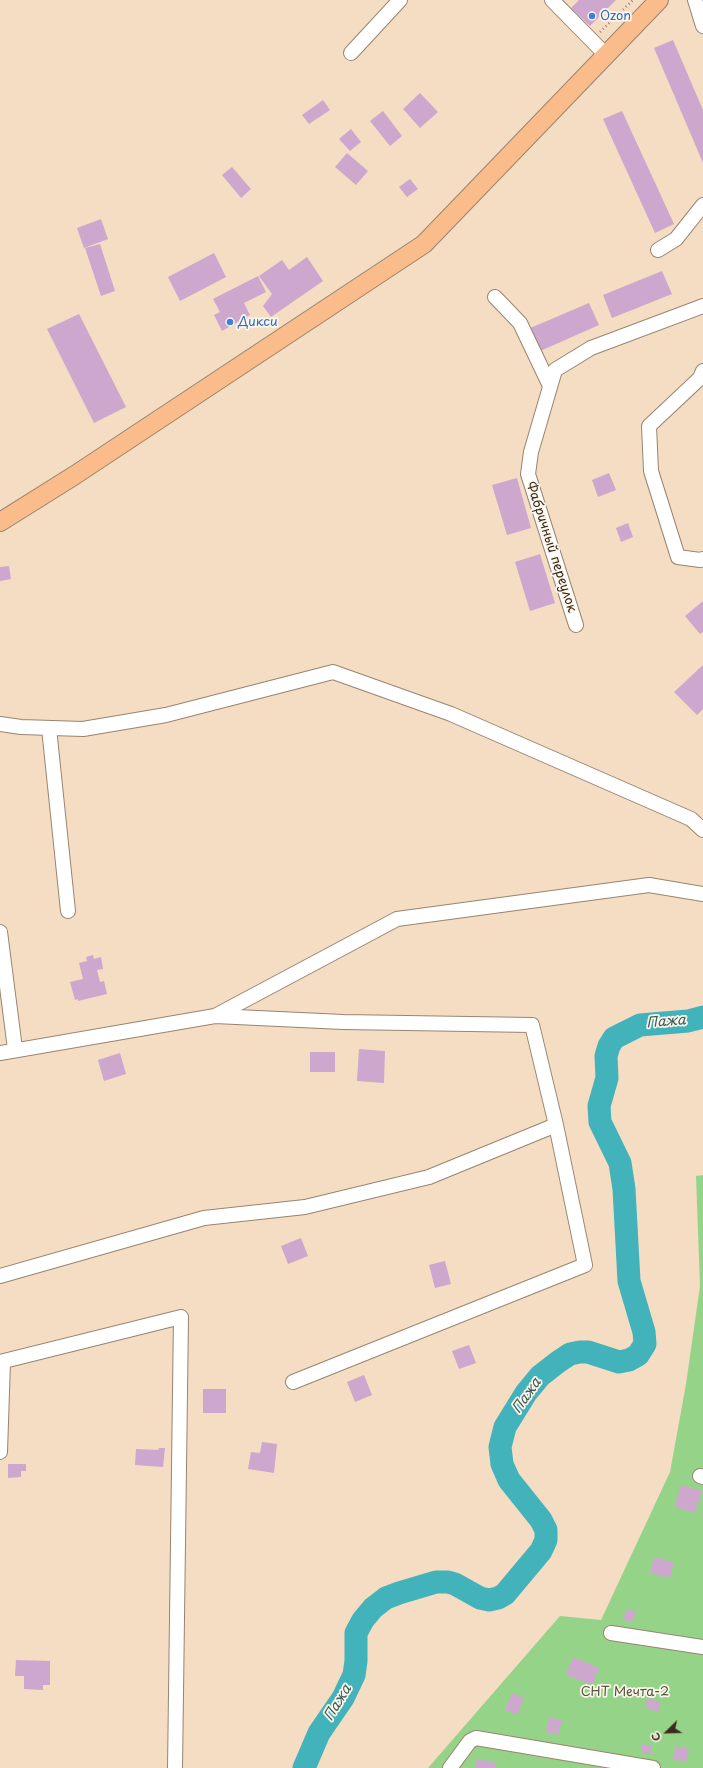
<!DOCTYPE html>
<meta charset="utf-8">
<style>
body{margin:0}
#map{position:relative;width:703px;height:1768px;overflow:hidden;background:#f4ddc2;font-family:"Playpen Sans",sans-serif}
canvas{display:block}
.north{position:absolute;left:647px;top:1712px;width:40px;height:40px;-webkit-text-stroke:3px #fbf7ec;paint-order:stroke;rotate:247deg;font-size:11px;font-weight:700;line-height:16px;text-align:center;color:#3b2a1e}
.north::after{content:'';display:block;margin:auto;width:14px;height:18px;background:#3b2a1e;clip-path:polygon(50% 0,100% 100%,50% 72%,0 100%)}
</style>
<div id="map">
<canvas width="703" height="1768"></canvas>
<div class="north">С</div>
</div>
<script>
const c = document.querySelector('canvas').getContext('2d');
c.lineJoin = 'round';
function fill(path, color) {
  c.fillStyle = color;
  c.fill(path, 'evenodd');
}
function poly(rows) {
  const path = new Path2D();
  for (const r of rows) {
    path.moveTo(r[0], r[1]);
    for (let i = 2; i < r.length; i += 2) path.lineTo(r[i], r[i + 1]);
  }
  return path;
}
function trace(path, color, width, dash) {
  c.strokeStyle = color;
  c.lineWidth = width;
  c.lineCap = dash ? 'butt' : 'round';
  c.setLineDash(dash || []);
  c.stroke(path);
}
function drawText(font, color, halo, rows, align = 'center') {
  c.font = font + ' "Playpen Sans",sans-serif';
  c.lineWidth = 3.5;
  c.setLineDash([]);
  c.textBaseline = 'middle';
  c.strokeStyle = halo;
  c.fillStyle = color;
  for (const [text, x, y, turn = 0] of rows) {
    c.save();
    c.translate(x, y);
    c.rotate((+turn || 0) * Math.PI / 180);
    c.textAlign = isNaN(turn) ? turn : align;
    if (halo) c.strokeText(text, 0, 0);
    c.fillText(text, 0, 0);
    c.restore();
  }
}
fill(poly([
 [703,1175,703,1768,428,1768,560,1616,601,1620,670,1472,686,1384,700,1286,696,1176]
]), '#95d389');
trace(poly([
 [304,1768,319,1733,343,1698,354,1675,356,1661,356,1633,363,1620,373,1608,386,1598,399,1593,436,1582,448,1582,455,1584,480,1598,489,1600,498,1598,505,1594,541,1551,546,1540,546,1530,541,1520,509,1480,502,1464,500,1447,505,1427,526,1393,540,1376,558,1362,570,1354,580,1352,588,1352,619,1362,629,1360,638,1355,645,1344,644,1332,629,1281,624,1189,620,1163,600,1122,599,1106,607,1078,606,1056,609,1046,614,1038,640,1025,688,1021,703,1017]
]), '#42b2bb', 23);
fill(poly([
 [579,0,616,0,590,26,571,8],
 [673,40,703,110,703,163,654,48],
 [420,93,438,112,420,128,403,109],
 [323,100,330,110,309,124,302,115],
 [383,111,402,136,390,146,370,121],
 [622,111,674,224,655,233,603,119],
 [351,129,361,142,350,151,339,139],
 [347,153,368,171,356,185,335,167],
 [232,167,251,189,241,198,222,175],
 [410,179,418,189,407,197,399,187],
 [101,219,108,239,84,248,77,228],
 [100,244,115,291,101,296,85,248],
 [214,253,226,277,180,301,168,277],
 [307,257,323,281,271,317,263,306,272,294,259,276,282,260,289,270],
 [662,271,672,294,612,318,603,295],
 [258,276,266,292,244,303,250,315,222,331,214,315,220,312,213,299],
 [589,303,599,325,538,352,528,329],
 [79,314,126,407,94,423,47,329],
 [609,473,616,490,598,497,592,480],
 [517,478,531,528,507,535,492,485],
 [628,523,633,537,621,542,616,528],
 [540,554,555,603,530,611,515,562],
 [9,566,11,579,0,581,0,567],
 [703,601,703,632,700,634,685,616],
 [703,665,703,709,697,715,674,692],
 [93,955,94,959,101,957,103,969,97,970,100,982,104,981,107,994,78,1001,78,999,75,1000,70,982,83,979,79,963,87,961,86,957],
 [359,1049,385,1051,384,1083,357,1081],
 [310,1052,335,1052,335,1072,310,1072],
 [120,1053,126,1074,104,1081,98,1060],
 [301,1238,308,1256,288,1264,281,1246],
 [445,1261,451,1284,435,1288,429,1265],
 [469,1345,476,1363,459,1369,452,1351],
 [364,1375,372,1395,355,1402,347,1382],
 [203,1389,226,1389,226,1413,203,1413],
 [262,1442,277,1444,274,1473,248,1469,251,1452,260,1453],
 [159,1448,165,1448,163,1467,135,1465,136,1449,158,1450],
 [8,1464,26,1464,26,1471,21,1471,21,1477,8,1478],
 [681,1485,702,1491,695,1513,675,1507],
 [654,1557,674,1562,670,1578,650,1573],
 [627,1609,636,1612,632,1622,623,1619],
 [573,1657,599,1668,592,1685,566,1675],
 [16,1660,50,1661,50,1685,43,1685,43,1690,24,1689,24,1676,15,1676],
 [512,1693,524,1698,517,1715,505,1710],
 [648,1698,661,1703,658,1712,645,1707],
 [549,1717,562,1720,558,1735,546,1732],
 [642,1744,652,1746,651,1754,641,1752],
 [676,1746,689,1749,686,1762,673,1759],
 [477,1759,496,1763,495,1768,475,1768]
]), '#cda7cd');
const minor = poly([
 [552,0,606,55],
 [695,0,703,26],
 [351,53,400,0],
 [658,250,676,239,703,205],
 [495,297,520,323,550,386],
 [703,371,700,378,649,426,651,471,678,557,700,560,703,559],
 [576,625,528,474,531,452,555,370,591,348,703,306],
 [0,724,21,727,83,729,166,715,333,672,451,714,691,819,703,830],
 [49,728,68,911],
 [0,932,15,1049],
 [215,1016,397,919,649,885,703,894],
 [0,1053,215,1016,343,1022,532,1025,556,1125],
 [0,1276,204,1218,305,1207,429,1177,556,1125,585,1265,293,1382],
 [0,1362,181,1317,175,1768],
 [0,1452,3,1362],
 [700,1476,703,1477],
 [611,1633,703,1647],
 [450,1768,470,1741,476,1738,653,1768]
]);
const major = poly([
 [0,522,75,475,424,244,659,0]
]);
trace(minor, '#988470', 16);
trace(major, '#988470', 20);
trace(poly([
 [600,32,633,0]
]), '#988470', 2.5, [1, 3]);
trace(minor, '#fff', 14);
trace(major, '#f9bc8a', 18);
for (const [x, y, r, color] of [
 [592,16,4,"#3f7fe0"],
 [230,322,4,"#3f7fe0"]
]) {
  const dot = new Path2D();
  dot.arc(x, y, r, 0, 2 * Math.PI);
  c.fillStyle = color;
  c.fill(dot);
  trace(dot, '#fbf7ec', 1.5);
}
drawText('13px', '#366cbe', '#fbf7ec', [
 ["Ozon",600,16],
 ["Дикси",238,322]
], 'left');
drawText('13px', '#3b2a1e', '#fbf7ec', [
 ["Фабричный переулок",551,547,72]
]);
drawText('13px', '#525439', '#fbf7ec', [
 ["СНТ Мечта-2",625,1692]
]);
drawText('italic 14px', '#3d5a55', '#fbf7ec', [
 ["Пажа",666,1022,-5],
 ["Пажа",527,1396,-55],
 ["Пажа",338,1703,-59]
]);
</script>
